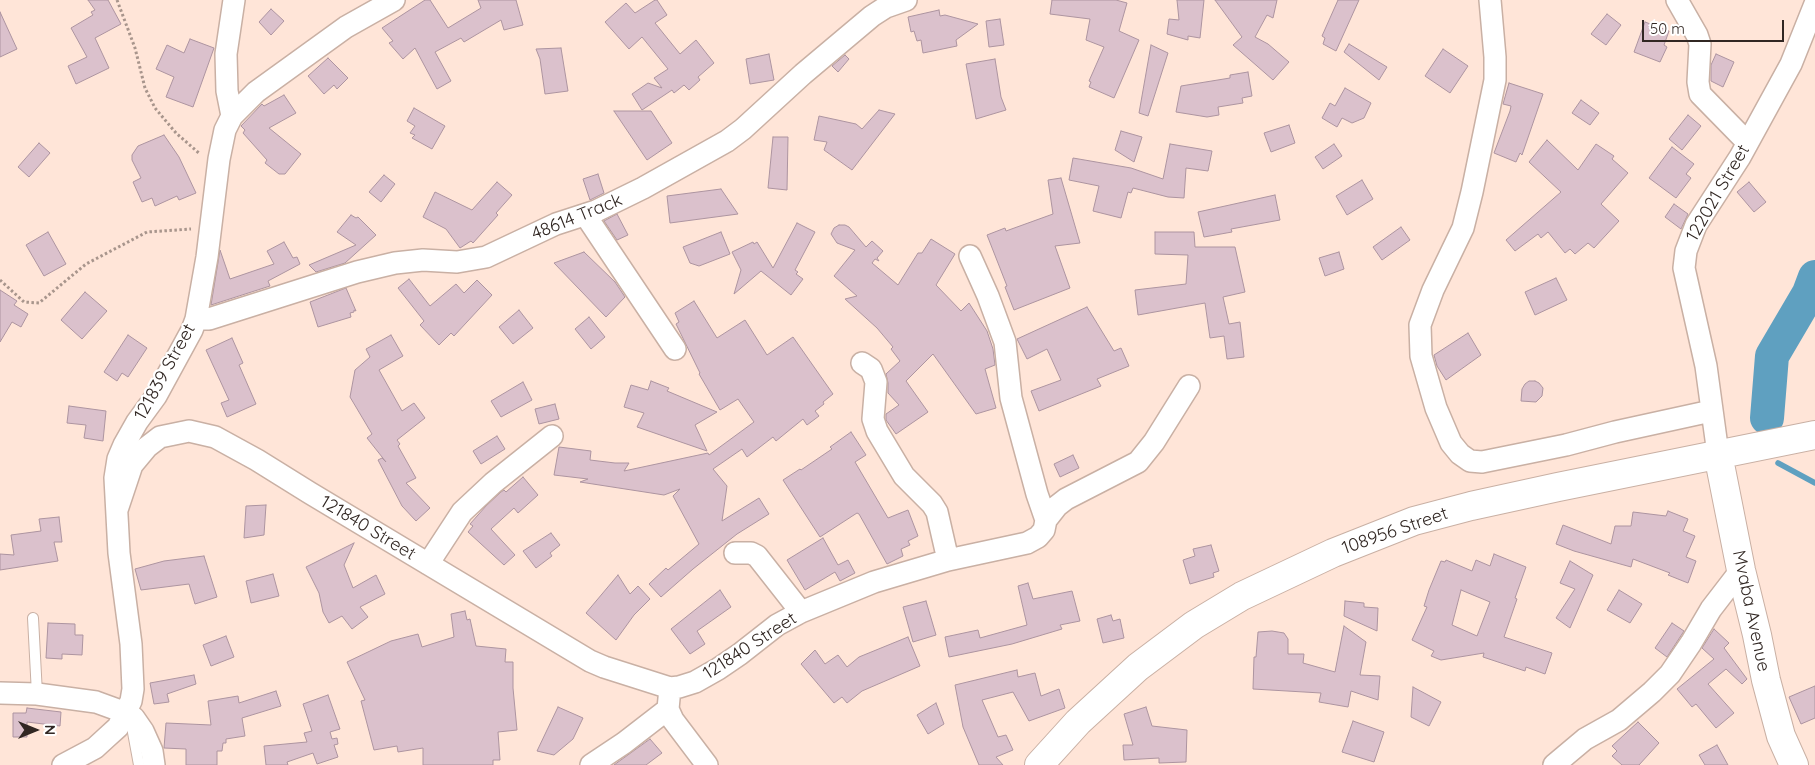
<!DOCTYPE html>
<style>
body{margin:0}
#map{position:relative;width:1815px;height:765px;overflow:hidden;background:#ffe5d8;font-family:Quicksand,sans-serif}
canvas{display:block}
.north{position:absolute;left:10px;top:705px;width:50px;height:50px;-webkit-text-stroke:4px #fff;paint-order:stroke;rotate:90deg;font-size:14px;font-weight:700;line-height:20px;text-align:center;color:#312723}
.north::after{content:'';display:block;margin:auto;width:18px;height:22px;background:#312723;clip-path:polygon(50% 0,100% 100%,50% 72%,0 100%)}
.scale{position:absolute;left:1642px;top:20px;width:142px;height:22px;box-sizing:border-box;border:2px solid #312723;border-top:0;padding-left:6px;font-size:15px;line-height:18px;white-space:nowrap;color:#312723;-webkit-text-stroke:4px #fff;paint-order:stroke}
</style>
<div id="map">
<canvas width="1815" height="765"></canvas>
<div class="north">N</div>
<div class="scale">50 m</div>
</div>
<script>
const c = document.querySelector('canvas').getContext('2d');
c.lineJoin = 'round';
function poly(rows) {
  const path = new Path2D();
  for (const r of rows) {
    path.moveTo(r[0], r[1]);
    for (let i = 2; i < r.length; i += 2) path.lineTo(r[i], r[i + 1]);
  }
  return path;
}
function trace(path, color, width, dash) {
  c.strokeStyle = color;
  c.lineWidth = width;
  c.lineCap = dash ? 'butt' : 'round';
  c.setLineDash(dash || []);
  c.stroke(path);
}
function fill(path, color) {
  c.fillStyle = color;
  c.fill(path, 'evenodd');
}
function drawText(font, color, halo, rows, align = 'center') {
  c.font = font + ' Quicksand,sans-serif';
  c.lineWidth = 4.5;
  c.setLineDash([]);
  c.textBaseline = 'middle';
  c.strokeStyle = halo;
  c.fillStyle = color;
  for (const [text, x, y, turn = 0] of rows) {
    c.save();
    c.translate(x, y);
    c.rotate((+turn || 0) * Math.PI / 180);
    c.textAlign = isNaN(turn) ? turn : align;
    if (halo) c.strokeText(text, 0, 0);
    c.fillText(text, 0, 0);
    c.restore();
  }
}
trace(poly([
 [1778,463,1815,483]
]), '#5fa0c0', 5.5);
trace(poly([
 [1767,418,1772,356,1809,293,1815,277]
]), '#5fa0c0', 34);
const building = poly([
 [88,0,108,0,121,24,95,38,109,68,76,84,68,66,87,57,71,28,93,15,91,12,95,10,88,0],
 [425,0,430,0,448,28,481,8,478,0,516,0,523,25,504,30,501,20,464,42,461,38,435,52,451,81,437,89,415,48,403,59,389,43,393,41,382,28,425,0],
 [655,0,657,0,667,15,655,23,680,54,696,40,714,63,698,77,700,80,689,90,684,85,674,93,672,90,642,110,632,94,648,83,662,88,654,78,668,69,642,37,629,49,605,22,626,3,635,13,655,0],
 [1052,0,1116,0,1127,3,1119,31,1139,40,1114,98,1089,87,1091,82,1089,81,1104,47,1086,40,1090,19,1050,14,1052,0],
 [1177,0,1204,0,1200,38,1188,36,1188,40,1167,34,1169,19,1179,20,1177,0],
 [1215,0,1277,0,1273,18,1267,15,1255,37,1268,44,1289,62,1273,80,1233,45,1242,37,1215,0],
 [1338,0,1359,0,1336,51,1323,44,1325,38,1322,36,1338,0],
 [271,9,284,21,271,35,259,22,271,9],
 [939,10,940,16,945,15,978,24,956,40,957,46,923,53,921,40,917,41,914,31,911,32,908,17,939,10],
 [0,12,17,49,0,57,0,12],
 [1607,14,1621,25,1606,45,1591,34,1607,14],
 [1000,19,1004,45,989,47,986,21,1000,19],
 [1645,22,1669,31,1664,45,1667,47,1660,62,1634,52,1645,22],
 [190,39,214,48,193,107,166,97,174,77,156,69,167,45,184,53,190,39],
 [1349,44,1387,67,1379,80,1344,52,1349,44],
 [1151,45,1168,53,1148,116,1139,113,1151,45],
 [561,48,568,91,545,94,540,59,536,49,561,48],
 [1443,49,1468,66,1450,93,1425,76,1443,49],
 [769,54,774,80,750,84,746,59,769,54],
 [1716,54,1734,62,1723,87,1711,81,1711,65,1716,54],
 [845,55,849,59,838,72,832,66,845,55],
 [328,58,348,78,337,89,334,85,324,94,308,76,328,58],
 [995,59,1001,97,1006,110,976,119,966,64,995,59],
 [1248,72,1252,96,1242,98,1243,103,1218,107,1219,115,1207,117,1176,112,1181,86,1230,78,1230,75,1248,72],
 [1509,83,1543,94,1522,155,1520,153,1516,162,1494,153,1510,111,1511,106,1503,104,1509,83],
 [1345,88,1371,103,1364,118,1352,123,1342,118,1337,127,1322,118,1330,103,1335,106,1345,88],
 [284,95,296,113,269,128,301,154,285,174,279,174,265,163,267,160,243,133,245,130,241,126,262,104,264,106,284,95],
 [1581,100,1599,113,1590,125,1572,113,1581,100],
 [414,108,445,126,432,149,412,138,415,135,410,133,415,126,407,121,414,108],
 [879,110,895,114,852,170,824,150,827,142,814,140,819,116,856,124,862,129,879,110],
 [614,111,651,111,672,143,647,160,614,111],
 [1688,115,1701,126,1682,150,1669,139,1688,115],
 [1289,125,1295,143,1271,152,1264,133,1289,125],
 [1121,131,1142,137,1134,162,1115,150,1121,131],
 [164,135,179,157,196,193,179,200,177,196,155,206,152,198,142,202,133,182,141,178,132,160,132,155,138,146,164,135],
 [773,137,788,137,787,190,768,188,773,137],
 [1547,140,1578,170,1596,144,1614,156,1612,159,1628,173,1601,204,1619,221,1594,248,1588,243,1575,254,1570,249,1565,253,1548,232,1541,238,1538,234,1515,251,1506,240,1561,192,1529,162,1547,140],
 [39,143,50,153,29,177,18,167,39,143],
 [1170,144,1212,151,1208,171,1186,168,1184,198,1168,197,1133,188,1131,193,1128,192,1121,218,1093,211,1099,186,1069,180,1073,158,1131,168,1163,179,1170,144],
 [1334,144,1342,156,1323,169,1315,157,1334,144],
 [1672,147,1694,164,1686,174,1691,178,1676,198,1649,178,1672,147],
 [598,174,604,193,590,200,583,179,598,174],
 [384,175,395,184,381,202,369,192,384,175],
 [1061,178,1080,243,1055,246,1070,288,1014,310,1005,287,1007,286,987,235,1005,228,1006,231,1053,214,1048,180,1061,178],
 [1362,180,1373,199,1347,215,1336,196,1362,180],
 [497,182,512,195,496,213,498,215,473,243,471,241,460,248,446,229,423,217,435,192,472,210,497,182],
 [1749,182,1766,202,1754,212,1737,192,1749,182],
 [721,189,738,214,670,223,667,196,721,189],
 [1275,195,1280,220,1231,229,1232,232,1204,237,1198,212,1275,195],
 [1674,204,1688,214,1681,229,1665,217,1674,204],
 [617,214,628,235,617,240,604,221,617,214],
 [351,215,356,218,358,217,376,235,345,263,316,272,309,265,356,245,337,232,351,215],
 [797,223,815,232,795,270,798,272,796,274,803,279,791,295,761,271,734,294,741,270,732,252,753,242,754,244,757,242,773,268,797,223],
 [839,225,845,225,849,227,866,247,872,241,883,251,877,258,879,261,875,259,872,263,898,285,918,253,922,253,931,239,955,254,936,285,961,311,969,303,987,331,993,349,995,365,985,369,996,408,976,414,933,354,906,381,928,412,896,434,886,420,886,414,899,405,888,393,888,383,886,374,900,361,891,349,893,347,877,328,845,299,857,296,834,276,855,250,837,243,831,234,834,228,839,225],
 [1401,227,1410,240,1382,260,1373,247,1401,227],
 [48,232,66,264,44,276,26,245,48,232],
 [721,232,730,254,699,266,690,263,683,247,721,232],
 [1155,232,1194,232,1195,247,1235,247,1245,292,1223,297,1229,324,1240,322,1244,357,1227,359,1224,336,1210,338,1205,303,1138,315,1135,290,1186,284,1188,255,1155,254,1155,232],
 [284,242,293,258,297,257,300,264,268,281,270,286,211,305,220,250,230,279,274,264,267,251,284,242],
 [584,252,615,282,625,297,606,317,554,263,584,252],
 [1339,252,1344,269,1325,276,1319,258,1339,252],
 [1556,278,1567,300,1535,315,1525,292,1556,278],
 [409,279,430,306,456,284,464,293,477,280,492,295,454,336,451,333,439,345,420,325,424,321,398,288,409,279],
 [346,288,356,311,354,310,354,312,350,313,351,317,318,327,310,302,346,288],
 [0,290,17,301,14,305,28,314,21,327,12,322,0,342,0,290],
 [85,292,107,311,82,339,61,320,85,292],
 [694,301,717,338,745,320,767,355,793,337,833,394,823,402,824,404,815,411,819,416,807,425,803,419,776,441,773,437,747,457,742,449,713,469,727,486,722,521,759,498,769,514,737,534,693,569,661,597,649,584,666,568,668,570,699,544,673,496,680,489,664,495,580,482,588,479,554,475,559,447,591,451,590,460,615,463,629,463,624,471,708,453,709,455,754,422,738,399,720,410,699,374,700,373,676,324,679,322,675,313,694,301],
 [1087,307,1114,351,1121,348,1129,366,1097,379,1101,386,1039,411,1031,391,1061,380,1047,349,1027,359,1017,339,1087,307],
 [519,310,533,328,513,344,499,327,519,310],
 [589,317,605,337,591,349,575,329,589,317],
 [1468,333,1481,355,1446,380,1437,366,1434,355,1468,333],
 [128,335,147,348,128,377,122,373,117,381,104,372,128,335],
 [391,335,403,356,379,370,402,411,414,403,425,418,397,440,400,444,398,446,416,478,406,483,430,508,416,521,402,506,378,460,382,458,386,462,367,438,372,434,350,397,355,370,370,357,366,349,391,335],
 [232,338,243,363,239,365,256,404,227,417,221,403,229,400,206,350,232,338],
 [651,381,669,388,667,391,717,412,695,425,707,451,637,427,644,413,624,407,631,385,648,390,651,381],
 [1535,381,1539,383,1543,388,1542,396,1536,402,1521,401,1522,389,1525,384,1529,381,1535,381],
 [523,382,532,400,501,417,491,401,523,382],
 [555,404,559,419,539,424,535,409,555,404],
 [69,406,106,411,103,441,84,438,86,425,67,423,69,406],
 [851,432,866,455,855,462,888,518,908,510,918,536,908,541,910,545,901,549,903,556,887,564,859,514,857,513,820,537,783,480,800,469,801,470,832,449,830,447,851,432],
 [497,436,505,449,481,464,473,451,497,436],
 [1073,455,1079,468,1060,477,1054,464,1073,455],
 [523,477,538,495,518,513,514,508,491,529,515,555,504,565,468,532,473,526,470,524,486,506,501,492,504,490,506,492,523,477],
 [266,505,264,535,244,538,246,506,266,505],
 [1668,511,1688,519,1683,531,1695,536,1686,557,1696,561,1688,583,1668,575,1670,573,1633,559,1631,567,1574,551,1556,544,1563,525,1611,544,1615,526,1631,526,1633,512,1666,516,1668,511],
 [59,517,62,542,54,542,58,561,0,570,0,554,14,555,11,535,41,531,39,519,59,517],
 [551,533,560,545,550,553,552,556,536,568,523,551,551,533],
 [823,538,838,565,848,560,855,573,840,581,835,572,805,590,787,560,823,538],
 [354,543,344,565,353,588,376,575,385,594,360,607,368,617,352,629,342,616,329,623,323,612,319,593,306,567,354,543],
 [1211,545,1219,571,1213,573,1214,577,1190,584,1183,560,1195,556,1193,549,1211,545],
 [1494,554,1526,567,1515,598,1517,599,1504,637,1552,653,1545,674,1526,667,1525,671,1483,657,1484,653,1441,660,1431,656,1434,651,1412,640,1427,607,1424,606,1429,590,1441,561,1445,562,1446,560,1472,571,1476,560,1490,566,1494,554],
 [1461,590,1490,602,1477,636,1452,625,1461,590],
 [204,556,217,597,195,604,189,584,141,590,135,569,164,561,204,556],
 [1570,561,1593,575,1570,628,1556,618,1575,589,1560,583,1570,561],
 [273,574,279,596,251,603,246,581,273,574],
 [618,575,630,594,638,586,650,599,634,615,616,640,586,613,618,575],
 [1028,583,1033,599,1072,591,1080,621,1060,625,1062,629,1012,644,949,657,945,637,978,630,980,638,1027,625,1018,586,1028,583],
 [720,590,731,607,697,631,705,644,690,654,671,629,720,590],
 [1619,590,1642,604,1630,623,1607,610,1619,590],
 [926,601,936,635,913,642,903,607,926,601],
 [1345,601,1364,603,1364,607,1378,608,1377,631,1344,616,1345,601],
 [465,611,467,620,470,619,476,646,506,649,505,662,513,662,513,688,517,730,498,732,500,760,493,760,493,765,423,765,423,748,398,752,397,746,374,750,361,701,365,700,347,662,391,641,418,634,422,647,454,637,451,614,465,611],
 [1111,615,1113,621,1120,619,1124,638,1103,643,1097,619,1111,615],
 [48,623,75,624,75,635,83,635,82,655,62,654,62,659,46,658,48,623],
 [1672,623,1684,631,1667,657,1655,648,1672,623],
 [1344,626,1366,642,1360,675,1380,676,1378,700,1351,691,1348,707,1319,702,1321,693,1253,689,1254,657,1256,657,1258,632,1272,631,1284,633,1288,639,1288,654,1304,654,1303,663,1335,672,1344,626],
 [1714,629,1729,643,1724,648,1747,679,1742,684,1726,669,1708,684,1734,713,1716,728,1696,704,1692,707,1677,689,1714,659,1702,648,1714,629],
 [226,636,234,657,211,666,203,645,226,636],
 [908,637,920,666,862,691,847,703,842,697,834,703,801,664,815,650,825,664,838,655,847,667,859,657,908,637],
 [1017,670,1018,677,1035,673,1041,696,1059,689,1065,708,1029,721,1013,692,982,700,998,737,1006,735,1013,750,996,757,1003,765,979,765,963,727,955,685,1017,670],
 [194,675,196,684,167,694,169,702,154,704,150,683,194,675],
 [1815,686,1815,718,1801,724,1789,697,1815,686],
 [1413,687,1441,702,1429,726,1411,717,1413,687],
 [276,691,281,706,242,718,245,736,226,739,226,743,223,743,222,751,217,751,217,765,186,765,186,749,164,748,166,723,211,725,208,701,238,696,239,703,276,691],
 [328,695,340,729,330,732,332,739,337,738,338,744,334,745,338,757,317,764,313,753,287,762,288,765,266,765,264,746,307,742,304,733,312,731,303,704,328,695],
 [936,703,944,724,928,734,917,715,936,703],
 [558,707,583,718,573,739,554,755,537,751,558,707],
 [1146,707,1152,726,1187,730,1186,762,1159,763,1159,758,1124,760,1123,745,1133,745,1124,714,1146,707],
 [27,708,61,712,60,726,27,722,27,737,13,737,13,713,26,713,27,708],
 [1353,721,1384,732,1374,762,1342,752,1353,721],
 [1638,722,1659,743,1639,765,1622,765,1612,756,1617,751,1612,746,1638,722],
 [650,739,662,753,646,765,614,765,650,739],
 [1717,745,1728,765,1705,765,1699,755,1717,745]
]);
fill(building, '#dbc1cc');
trace(building, '#ad94a0', 1);
const lane = poly([
 [33,618,37,694],
 [132,727,139,765]
]);
const street = poly([
 [1490,0,1495,57,1495,80,1472,192,1463,228,1433,290,1420,325,1421,356,1436,408,1451,443,1460,454,1470,461,1482,462,1566,445,1615,432,1711,411],
 [1677,0,1697,35,1700,44,1698,82,1700,94,1747,142],
 [232,116,227,91,226,54,234,0],
 [586,216,675,349],
 [196,319,209,319,357,272,395,263,423,260,457,262,486,257,556,224,596,211,643,188,727,141,743,129,803,74,872,16,886,7,906,0],
 [862,363,871,369,876,382,873,419,877,431,904,476,932,504,937,512,948,560],
 [1718,454,1706,366,1684,268,1686,251,1696,225,1740,157,1791,64,1815,4],
 [117,510,132,465,147,447,160,437,189,431,215,437,257,460,310,493,590,661,604,667,670,688,679,687,695,682,718,669,740,654,777,625,801,612,874,582,948,560,1027,543,1038,537,1044,530,1046,520,1037,494,1011,398,1005,342,988,296,970,256],
 [1046,520,1057,506,1066,499,1138,462,1154,442,1189,386],
 [735,553,751,553,757,556,801,612],
 [428,564,462,512,493,483,552,436],
 [0,693,37,694,96,702,129,714,134,718,143,731,152,751,154,765],
 [668,709,673,720,707,765],
 [63,765,95,748,107,737,118,727,131,701,133,689,131,644,119,553,115,478,118,459,124,445,137,422,156,396,192,330,196,319,207,257,219,159,225,130,232,116,256,92,346,27,394,0],
 [591,765,624,743,668,709,670,688],
 [1554,765,1585,739,1619,720,1652,692,1670,674,1691,643,1711,609,1741,570]
]);
const secondary = poly([
 [1718,454,1741,570,1757,635,1766,680,1781,736,1794,765],
 [1039,765,1078,722,1138,667,1194,625,1242,596,1333,553,1414,521,1471,506,1558,487,1815,435]
]);
trace(lane, '#c9b0a4', 12);
trace(street, '#c9b0a4', 24);
trace(secondary, '#c9b0a4', 30);
trace(poly([
 [117,0,135,48,145,88,155,108,176,133,200,154],
 [0,280,24,302,39,303,86,264,147,232,191,229]
]), '#a8958c', 3, [2.5, 2.5]);
trace(lane, '#fff', 10);
trace(street, '#fff', 21);
trace(secondary, '#fff', 28);
drawText('18px', '#312723', '#fff', [
 ["122021 Street",1718,193,-60],
 ["48614 Track",577,217,-22],
 ["121839 Street",165,372,-61],
 ["121840 Street",368,528,31],
 ["108956 Street",1395,531,-19],
 ["Mvaba Avenue",1751,611,78],
 ["121840 Street",750,646,-33]
]);
</script>
